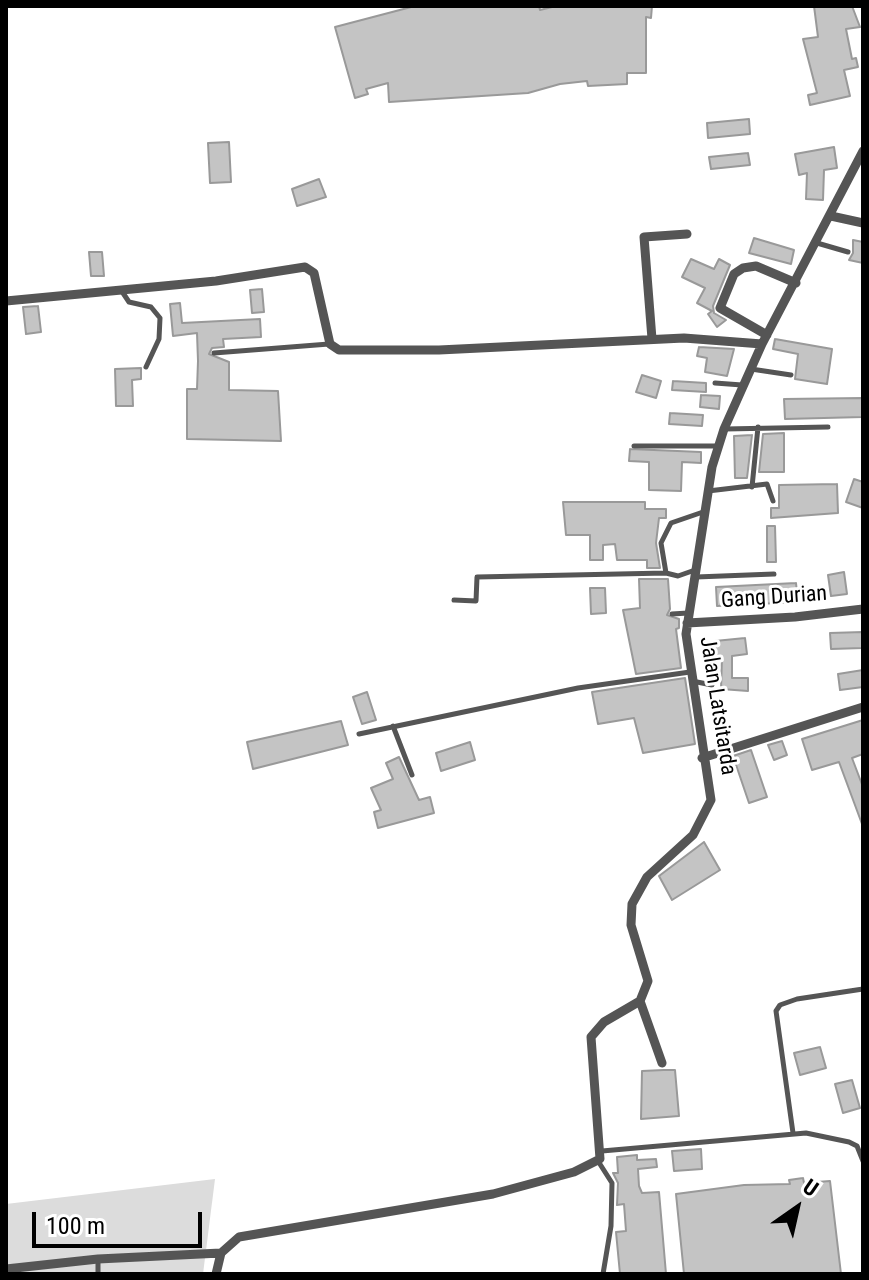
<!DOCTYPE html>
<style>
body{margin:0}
#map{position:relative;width:869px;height:1280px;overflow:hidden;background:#fff;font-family:"Roboto Condensed",sans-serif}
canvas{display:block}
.frame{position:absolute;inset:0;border:8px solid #000;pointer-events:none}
.north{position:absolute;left:757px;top:1168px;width:80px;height:80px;-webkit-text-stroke:6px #fff;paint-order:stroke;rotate:34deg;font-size:22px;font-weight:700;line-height:32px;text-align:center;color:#000}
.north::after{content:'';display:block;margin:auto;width:28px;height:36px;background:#000;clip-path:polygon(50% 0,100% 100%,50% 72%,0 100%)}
.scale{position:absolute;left:32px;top:1212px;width:170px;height:36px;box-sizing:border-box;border:4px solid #000;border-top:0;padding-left:10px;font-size:24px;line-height:28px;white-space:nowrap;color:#000;-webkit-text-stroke:6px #fff;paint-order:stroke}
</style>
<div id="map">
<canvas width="869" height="1280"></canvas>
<div class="frame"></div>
<div class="north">U</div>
<div class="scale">100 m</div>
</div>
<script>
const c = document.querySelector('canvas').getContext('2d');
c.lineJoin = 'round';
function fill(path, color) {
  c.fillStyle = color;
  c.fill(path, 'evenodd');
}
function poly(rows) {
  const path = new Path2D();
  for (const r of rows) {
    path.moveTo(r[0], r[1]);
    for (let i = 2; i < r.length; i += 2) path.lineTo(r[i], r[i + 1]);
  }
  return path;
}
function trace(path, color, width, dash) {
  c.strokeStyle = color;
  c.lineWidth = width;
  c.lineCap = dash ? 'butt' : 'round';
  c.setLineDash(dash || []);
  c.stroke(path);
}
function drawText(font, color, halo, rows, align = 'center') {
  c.font = font + ' "Roboto Condensed",sans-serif';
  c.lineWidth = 6;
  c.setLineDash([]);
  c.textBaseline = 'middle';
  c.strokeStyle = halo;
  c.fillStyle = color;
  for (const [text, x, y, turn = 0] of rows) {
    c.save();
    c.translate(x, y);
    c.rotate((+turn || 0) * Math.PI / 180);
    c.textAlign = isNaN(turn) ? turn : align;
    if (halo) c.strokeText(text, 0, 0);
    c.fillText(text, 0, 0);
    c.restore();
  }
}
fill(poly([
 [215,1179,203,1274,6,1274,6,1204]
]), '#dcdcdc');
const building = poly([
 [415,6,539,6,540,10,556,6,652,6,651,18,646,17,646,73,627,73,627,84,588,86,587,81,560,84,528,93,389,102,388,83,366,89,368,94,355,98,335,27,415,6],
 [814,6,852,6,860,27,846,29,852,59,856,58,858,67,844,70,850,96,810,105,808,95,817,93,803,39,818,37,814,6],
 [749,119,750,134,708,138,707,123,749,119],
 [229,142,231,182,210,183,208,143,229,142],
 [834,147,837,168,824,170,823,200,806,199,807,173,799,175,795,154,834,147],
 [748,153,750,165,711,169,709,157,748,153],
 [319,179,326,197,297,206,292,189,319,179],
 [754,238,794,250,791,264,749,253,754,238],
 [853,240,863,242,863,263,849,260,853,253,853,240],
 [89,252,102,252,104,276,91,276,89,252],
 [691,259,714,269,719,259,730,265,713,306,714,313,726,320,717,327,708,314,712,311,697,303,705,288,682,277,691,259],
 [262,289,264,312,252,313,250,290,262,289],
 [180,303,182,323,260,319,261,337,223,339,224,347,212,348,209,354,229,362,229,390,278,391,281,441,187,439,187,389,197,389,198,361,197,333,173,336,170,304,180,303],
 [38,306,41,332,26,334,23,307,38,306],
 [775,339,832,349,827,384,795,379,798,354,773,349,775,339],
 [699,347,734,349,727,376,705,372,707,358,697,356,699,347],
 [141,368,141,379,132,380,133,406,116,406,115,369,141,368],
 [642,375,661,381,656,398,636,392,642,375],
 [673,381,706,383,706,392,672,390,673,381],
 [701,395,720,396,719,409,700,407,701,395],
 [863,398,863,417,785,419,784,399,863,398],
 [670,413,703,415,702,426,669,424,670,413],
 [784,433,784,472,759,472,763,434,784,433],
 [752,435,747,478,735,478,734,436,752,435],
 [630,449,701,452,701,463,682,462,681,491,649,490,649,462,629,461,630,449],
 [854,479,863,482,863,508,846,502,854,479],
 [837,484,838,513,771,518,771,508,779,508,779,485,837,484],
 [563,502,645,502,645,509,666,509,666,518,659,518,656,543,660,568,647,568,647,560,617,560,615,544,603,545,603,560,590,560,590,535,566,535,563,502],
 [767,526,775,526,776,562,767,562,767,526],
 [844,572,847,594,831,596,828,575,844,572],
 [639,579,668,579,670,609,667,615,679,619,679,628,676,629,681,668,636,674,623,610,640,608,639,579],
 [796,583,798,602,717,606,716,587,796,583],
 [590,588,605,588,606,613,591,614,590,588],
 [863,632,863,648,831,649,830,633,863,632],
 [745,638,747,654,732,656,732,678,748,678,748,691,721,689,722,657,717,657,715,641,745,638],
 [863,670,863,687,840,690,838,674,863,670],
 [685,678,695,744,643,753,634,718,598,724,592,692,685,678],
 [367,692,376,720,362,724,353,697,367,692],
 [863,720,863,754,852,758,863,787,862,824,839,762,812,770,802,739,863,720],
 [341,721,348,745,253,769,247,742,341,721],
 [782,741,787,755,774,760,768,745,782,741],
 [470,742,475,760,441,771,436,753,470,742],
 [751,750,767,797,749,803,733,756,751,750],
 [399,757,419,800,430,797,434,813,378,828,374,812,381,810,371,788,393,779,386,763,399,757],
 [704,842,720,870,672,900,659,876,704,842],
 [820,1047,826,1068,800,1075,794,1053,820,1047],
 [664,1070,675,1070,679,1116,641,1119,642,1071,664,1070],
 [852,1080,860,1108,843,1113,835,1084,852,1080],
 [701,1149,702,1169,674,1171,672,1151,701,1149],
 [637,1155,637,1160,656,1159,657,1167,638,1169,639,1186,642,1193,659,1192,666,1274,620,1274,616,1232,626,1231,624,1204,617,1205,618,1183,613,1173,618,1173,617,1157,637,1155],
 [803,1178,804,1183,830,1181,841,1274,684,1274,676,1194,744,1185,790,1184,789,1180,803,1178]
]);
fill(building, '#c4c4c4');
trace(building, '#999', 2);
trace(poly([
 [817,243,848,252],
 [121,290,129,302,151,307,160,318,159,339,146,367],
 [214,353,329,344],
 [751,369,791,375],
 [715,383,742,385],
 [725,429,828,427],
 [634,446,717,446],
 [752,487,758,427],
 [708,491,767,484,773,501],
 [695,570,678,576,666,573,661,543,671,523,703,512],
 [696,577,774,574],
 [454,600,476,601,477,577,666,573],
 [672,614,688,613],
 [692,681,712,685],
 [393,726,412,775],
 [359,734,578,688,690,672],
 [793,1133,776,1011,780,1005,797,999,863,989],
 [602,1151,806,1133,849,1142,857,1146,863,1161],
 [598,1161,612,1183,611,1226,603,1274],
 [98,1260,98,1274]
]), '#555', 5);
trace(poly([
 [831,216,863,223],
 [6,301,216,281,305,267,314,273,330,344,339,350,439,350,684,338,762,344],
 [767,335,720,308,734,274,743,268,756,266,796,283],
 [652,339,644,237,687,234],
 [687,623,795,617,863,609],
 [702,758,863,707],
 [640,1001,662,1063],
 [6,1269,98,1259,221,1253],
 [216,1274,221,1253,239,1237,493,1194,574,1172,600,1159,591,1037,604,1022,640,1001,648,981,631,925,632,904,647,877,693,835,711,800,686,634,712,467,724,429,762,344,863,151]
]), '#555', 9);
drawText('22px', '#000', '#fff', [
 ["Gang Durian",774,598,-4],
 ["Jalan Latsitarda",717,706,81]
]);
</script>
